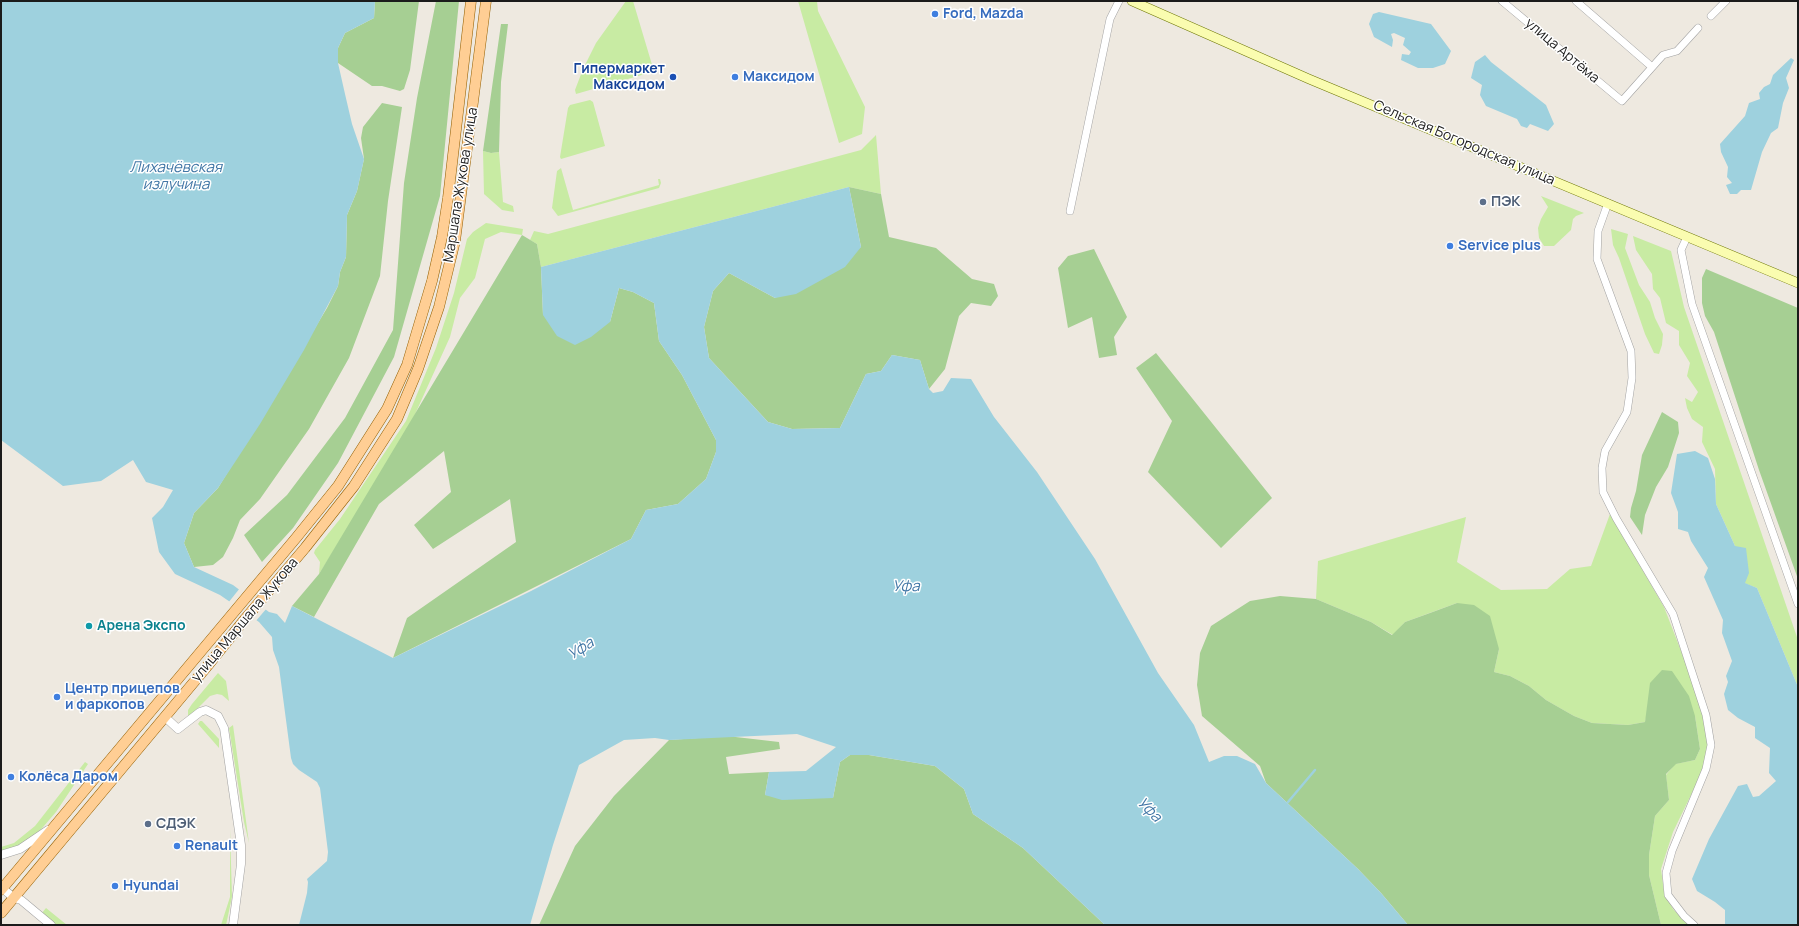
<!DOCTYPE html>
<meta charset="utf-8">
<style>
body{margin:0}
#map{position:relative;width:1799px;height:926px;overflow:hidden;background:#eee9e0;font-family:Manrope,sans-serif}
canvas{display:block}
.frame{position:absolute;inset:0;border:2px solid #1b1b1b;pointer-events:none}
</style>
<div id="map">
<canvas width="1799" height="926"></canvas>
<div class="frame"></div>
</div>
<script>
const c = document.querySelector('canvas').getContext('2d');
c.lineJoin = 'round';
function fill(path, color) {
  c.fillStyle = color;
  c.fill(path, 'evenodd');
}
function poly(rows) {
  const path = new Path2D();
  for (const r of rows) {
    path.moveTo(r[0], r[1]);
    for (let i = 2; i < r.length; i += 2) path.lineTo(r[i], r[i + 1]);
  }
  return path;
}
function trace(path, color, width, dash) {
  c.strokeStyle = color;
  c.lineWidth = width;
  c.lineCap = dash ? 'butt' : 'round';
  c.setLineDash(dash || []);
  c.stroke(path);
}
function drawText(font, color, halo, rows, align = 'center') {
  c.font = font + ' Manrope,sans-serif';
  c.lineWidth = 3;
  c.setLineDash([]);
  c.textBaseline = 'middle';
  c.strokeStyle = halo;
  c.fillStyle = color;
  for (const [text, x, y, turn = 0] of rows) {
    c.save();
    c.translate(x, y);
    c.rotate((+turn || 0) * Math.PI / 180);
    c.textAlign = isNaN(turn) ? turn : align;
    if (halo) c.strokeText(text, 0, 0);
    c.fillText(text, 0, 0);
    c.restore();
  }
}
fill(poly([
 [626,1,633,1,653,68,652,72,576,94,575,90,583,69,596,43],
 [798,1,817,1,818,11,865,107,862,134,839,143],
 [590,100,593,102,605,146,561,159,560,157,568,108,570,105],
 [876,135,881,194,849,187,541,267,537,244,530,240,534,231,548,234,861,150],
 [483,151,491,153,499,152,503,202,513,206,514,212,502,210,484,194],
 [561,168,573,210,659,185,658,179,660,179,661,183,659,188,558,216,552,208,557,171],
 [1541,196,1584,213,1576,216,1573,219,1571,230,1554,246,1544,246,1539,238,1538,228,1541,219,1548,207],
 [486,223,523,229,522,235,501,232,485,239,475,278,460,298,450,337,402,443,319,574,320,562,314,553,315,550,340,519,406,421,436,348,454,293,467,239,473,232],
 [1611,229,1628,234,1625,248,1639,285,1650,302,1655,318,1663,334,1662,345,1659,354,1654,353,1645,334,1619,258,1613,245],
 [1633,236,1671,251,1684,307,1798,640,1798,687,1757,588,1744,583,1735,546,1716,504,1715,469,1702,442,1703,427,1692,419,1687,408,1685,398,1692,402,1698,392,1687,376,1690,363,1679,345,1679,331,1666,323,1660,298,1653,289,1652,274,1636,250],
 [1610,514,1664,607,1704,710,1709,758,1673,832,1661,869,1664,891,1673,909,1689,925,1661,925,1649,875,1649,855,1655,816,1669,800,1666,775,1675,764,1695,760,1700,749,1695,716,1648,710,1645,722,1628,725,1592,723,1574,716,1546,700,1529,686,1510,676,1494,672,1499,649,1457,603,1405,622,1393,635,1371,622,1316,599,1318,561,1466,517,1457,562,1501,590,1547,589,1570,569,1591,566],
 [218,673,226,681,229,701,222,695,217,694,210,696,188,718,188,710,192,704],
 [200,721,202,721,219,739,219,748,198,724],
 [233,725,249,843,244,822,229,728],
 [85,762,88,764,56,812,37,834,19,847,1,852,1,847,14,843,35,826],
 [230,829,232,897,226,925,221,925,230,897],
 [46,908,67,925,55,925,41,914]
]), '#c8eba3');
fill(poly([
 [375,1,419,1,410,70,404,89,400,91,382,86,372,86,338,63,338,48,345,33,374,18],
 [436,1,459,1,440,196,394,357,338,463,293,528,262,562,244,535,287,495,345,418,393,330,404,183,417,98],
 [501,24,508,24,501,82,499,152,491,153,483,151],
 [382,103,402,107,388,201,380,276,349,358,309,429,260,499,240,520,233,538,223,557,213,565,194,567,184,543,194,513,218,488,327,308,338,286,340,272,346,257,347,215,357,191,364,159,361,138,363,127],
 [849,187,881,194,889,237,936,248,972,279,994,284,998,296,991,306,971,303,959,316,945,369,929,389,920,360,892,355,881,371,866,374,840,428,792,429,768,422,709,358,704,327,713,291,729,273,775,298,861,247],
 [522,235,537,244,541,267,543,315,610,322,619,288,633,292,654,303,659,341,682,375,716,440,716,452,706,479,678,504,646,510,631,539,393,658,407,618,516,542,510,499,433,549,414,525,451,492,444,451,379,504,314,617,292,606,319,574],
 [1094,249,1127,317,1114,337,1117,355,1099,358,1092,317,1068,328,1058,268,1068,256],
 [1706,269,1798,308,1798,579,1759,470,1714,332,1705,316,1702,303,1702,278],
 [1156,353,1272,498,1221,548,1148,472,1172,421,1136,368],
 [1662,412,1678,422,1679,433,1668,467,1656,487,1645,515,1642,535,1630,517,1631,508,1636,491,1642,455],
 [1280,596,1316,599,1371,622,1392,635,1405,622,1430,613,1457,603,1474,605,1490,616,1499,649,1494,672,1510,676,1529,686,1546,700,1574,716,1592,723,1628,725,1645,722,1650,683,1662,670,1672,671,1689,696,1695,716,1700,749,1695,760,1676,764,1666,774,1669,800,1655,816,1649,855,1649,875,1661,925,1408,925,1381,893,1358,869,1266,783,1260,766,1202,716,1197,685,1200,653,1211,626,1250,601],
 [727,736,779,742,780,749,726,757,729,774,769,772,765,795,833,798,840,762,850,755,869,755,935,766,964,789,973,814,1023,848,1105,925,539,925,575,846,614,796,669,740]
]), '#a6cf93');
fill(poly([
 [1,1,375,1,374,18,345,33,338,48,338,63,345,94,352,124,364,159,357,191,347,215,346,257,340,272,338,286,304,350,260,424,218,488,194,513,184,543,194,567,233,585,269,612,277,614,285,623,292,606,393,658,531,591,631,539,646,510,678,504,706,479,716,452,716,440,682,375,659,341,654,303,633,292,619,288,610,322,591,337,575,345,557,336,543,315,541,267,849,187,861,247,845,267,796,294,775,298,729,273,713,291,704,327,709,358,768,422,792,429,840,428,866,374,881,371,892,355,920,360,929,389,933,393,943,391,951,378,971,379,994,417,1037,472,1095,559,1158,673,1194,725,1209,762,1224,756,1237,756,1255,764,1266,783,1358,869,1381,893,1408,925,1105,925,1023,848,973,814,964,789,935,766,869,755,850,755,840,762,833,798,782,800,765,795,769,772,806,771,836,747,797,734,669,740,655,738,624,740,579,765,553,845,530,925,299,925,307,893,308,882,307,879,327,861,328,852,320,788,317,782,299,770,293,764,291,758,279,667,273,650,272,637,259,622,220,595,175,574,159,552,152,518,163,507,173,490,146,482,133,460,101,481,63,486,1,440],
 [1379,12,1431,24,1451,51,1445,64,1433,68,1418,68,1401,60,1402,54,1409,55,1411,52,1403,45,1405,38,1394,33,1391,34,1393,40,1392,47,1374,37,1369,24,1373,14],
 [1485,55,1491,62,1546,105,1554,124,1548,131,1530,124,1527,128,1521,126,1517,119,1486,106,1480,95,1482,85,1471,78,1475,62],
 [1791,58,1794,60,1786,78,1789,88,1783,103,1778,128,1771,133,1762,152,1751,190,1741,190,1737,194,1730,194,1726,185,1732,183,1727,177,1728,167,1721,152,1720,144,1745,116,1749,103,1760,99,1759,93,1764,87,1770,84,1773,75],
 [1695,451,1708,458,1715,479,1716,504,1735,546,1746,548,1749,573,1745,583,1757,588,1798,687,1798,925,1725,925,1725,910,1715,902,1697,891,1692,879,1709,839,1738,786,1747,784,1753,797,1759,796,1776,781,1769,773,1770,748,1755,738,1755,727,1738,718,1728,710,1724,694,1728,682,1726,676,1732,661,1722,633,1723,620,1704,577,1708,568,1691,541,1688,532,1678,529,1678,512,1671,493,1677,454]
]), '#9ed1de');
fill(poly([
 [240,588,267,608,255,622,228,603]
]), '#eee9e0');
trace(poly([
 [1288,802,1315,770]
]), '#9ed1de', 2.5);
const minor = poly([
 [1502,1,1622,101,1663,55,1677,51,1698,28],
 [1576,1,1652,67],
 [1711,16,1726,1],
 [1608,203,1598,231,1597,259,1631,351,1632,378,1627,412,1605,451,1602,468,1603,492,1616,518,1673,614,1706,715,1711,745,1706,769,1672,851,1666,873,1668,895,1684,916,1694,925],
 [1070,211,1110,19,1119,1],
 [1687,237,1681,250,1692,304,1798,604]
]);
const tertiary = poly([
 [165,717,178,729,200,712,206,710,218,716,224,728,241,845,241,864,233,925],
 [1,855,20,849,48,830],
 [1,887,14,898,21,900,51,925]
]);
const secondary = poly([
 [1132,1,1309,79,1798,283]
]);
const primary = poly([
 [1,890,296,538,338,486,387,409,407,365,432,281,442,237,448,198,471,1],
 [1,913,209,664,245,619,305,548,354,486,397,419,418,369,439,307,455,241,486,1]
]);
trace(minor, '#a2a2a2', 8);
trace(tertiary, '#a2a2a2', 9);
trace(secondary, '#6b7401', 10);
trace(primary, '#935f00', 11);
trace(minor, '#fff', 7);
trace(tertiary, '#fff', 8);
trace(secondary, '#fafcb0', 9);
trace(primary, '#ffce94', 10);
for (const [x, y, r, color] of [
 [935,14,4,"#3f7fe0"],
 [673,77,4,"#1a4fb4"],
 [735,77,4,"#3f7fe0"],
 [1483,202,4,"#5c6f8a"],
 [1450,246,4,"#3f7fe0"],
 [89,626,4,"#0f9aa8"],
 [57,697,4,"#3f7fe0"],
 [11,777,4,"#3f7fe0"],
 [148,824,4,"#5c6f8a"],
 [177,846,4,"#3f7fe0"],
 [115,886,4,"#3f7fe0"]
]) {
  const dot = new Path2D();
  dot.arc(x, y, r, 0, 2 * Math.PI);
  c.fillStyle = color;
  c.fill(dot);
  trace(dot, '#fff', 1.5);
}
drawText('bold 14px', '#366cbe', '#fff', [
 ["Ford, Mazda",943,14],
 ["Максидом",743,77],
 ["Service plus",1458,246],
 ["Центр прицепов",65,689],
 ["и фаркопов",65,705],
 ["Колёса Даром",19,777],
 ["Renault",185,846],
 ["Hyundai",123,886]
], 'left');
drawText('14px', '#1b1b1b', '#fff', [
 ["улица Артёма",1562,51,40],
 ["Сельская Богородская улица",1464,143,23],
 ["Маршала Жукова улица",461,185,-81],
 ["улица Маршала Жукова",245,620,-50]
]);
drawText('bold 14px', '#164399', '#fff', [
 ["Гипермаркет",665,69],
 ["Максидом",665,85]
], 'right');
drawText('bold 14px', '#4e5e75', '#fff', [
 ["ПЭК",1491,202],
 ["СДЭК",156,824]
], 'left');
drawText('bold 14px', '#0d838f', '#fff', [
 ["Арена Экспо",97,626]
], 'left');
drawText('italic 15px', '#4277a6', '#fff', [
 ["Лихачёвская",176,168],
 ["излучина",176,185],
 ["Уфа",906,587],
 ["Уфа",581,649,-33],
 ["Уфа",1149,810,45]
]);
</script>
